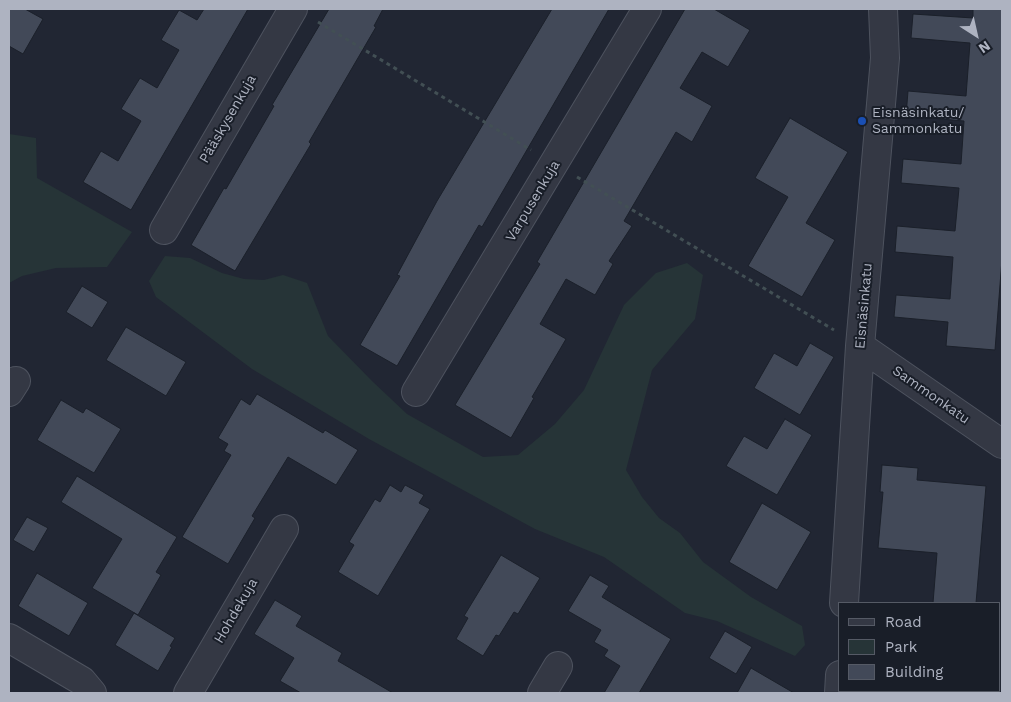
<!DOCTYPE html>
<meta charset="utf-8">
<style>
body{margin:0}
#map{position:relative;width:1011px;height:702px;overflow:hidden;background:#212633;font-family:"Work Sans",sans-serif}
canvas{display:block}
.frame{position:absolute;inset:0;border:10px solid #aeb3c1;pointer-events:none}
.legend{position:absolute;left:838px;top:602px;width:162px;height:90px;box-sizing:border-box;background:#191e28;border:1px solid #555a65;margin:0;padding:6px 9px;list-style:none;font-size:15px;color:#aeb3c1}
.legend li{display:flex;align-items:center;gap:10px;height:25px}
.legend b{width:25px;border:1px solid #555a65}
.north{position:absolute;left:951px;top:10px;width:50px;height:50px;-webkit-text-stroke:4px #191e28;paint-order:stroke;rotate:145deg;font-size:14px;font-weight:700;line-height:20px;text-align:center;color:#aeb3c1}
.north::after{content:'';display:block;margin:auto;width:18px;height:22px;background:#aeb3c1;clip-path:polygon(50% 0,100% 100%,50% 72%,0 100%)}
</style>
<div id="map">
<canvas width="1011" height="702"></canvas>
<div class="frame"></div>
<ul class="legend">
<li><b style="height:6px;background:#343844"></b>Road</li>
<li><b style="height:14px;background:#263437"></b>Park</li>
<li><b style="height:14px;background:#424958"></b>Building</li>
</ul>
<div class="north">N</div>
</div>
<script>
const c = document.querySelector('canvas').getContext('2d');
c.lineJoin = 'round';
function fill(path, color) {
  c.fillStyle = color;
  c.fill(path, 'evenodd');
}
function poly(rows) {
  const path = new Path2D();
  for (const r of rows) {
    path.moveTo(r[0], r[1]);
    for (let i = 2; i < r.length; i += 2) path.lineTo(r[i], r[i + 1]);
  }
  return path;
}
function trace(path, color, width, dash) {
  c.strokeStyle = color;
  c.lineWidth = width;
  c.lineCap = dash ? 'butt' : 'round';
  c.setLineDash(dash || []);
  c.stroke(path);
}
function drawText(font, color, halo, rows, align = 'center') {
  c.font = font + ' "Work Sans",sans-serif';
  c.lineWidth = 4;
  c.setLineDash([]);
  c.textBaseline = 'middle';
  c.strokeStyle = halo;
  c.fillStyle = color;
  for (const [text, x, y, turn = 0] of rows) {
    c.save();
    c.translate(x, y);
    c.rotate((+turn || 0) * Math.PI / 180);
    c.textAlign = isNaN(turn) ? turn : align;
    if (halo) c.strokeText(text, 0, 0);
    c.fillText(text, 0, 0);
    c.restore();
  }
}
fill(poly([
 [9,134,36,138,37,178,132,232,107,267,56,268,22,276,9,283],
 [165,256,190,258,222,273,244,279,264,280,283,275,307,283,328,336,372,381,407,414,483,457,518,455,555,424,584,390,624,305,656,273,687,263,703,275,695,319,652,370,626,470,642,497,659,518,680,533,703,562,751,597,802,626,805,645,795,656,717,621,685,613,604,557,535,529,369,439,252,369,156,297,149,281]
]), '#263437');
const building = poly([
 [9,9,25,9,43,19,23,54,9,46,9,9],
 [204,9,248,9,131,210,83,182,101,151,118,161,141,121,121,109,140,78,157,88,179,50,161,40,179,10,197,20,204,9],
 [329,9,383,9,374,26,376,27,309,142,311,144,235,271,191,245,224,188,226,189,274,106,272,105,329,9],
 [552,9,609,9,482,227,479,225,397,366,360,345,400,276,397,275,437,201,552,9],
 [685,9,714,9,750,30,728,67,702,52,680,88,712,106,692,142,676,132,624,221,632,226,609,261,613,264,595,295,566,279,540,324,566,339,532,397,534,398,511,438,455,405,540,264,537,262,685,9],
 [973,9,1002,9,1002,259,995,350,946,346,948,322,894,317,896,295,950,299,953,257,895,252,897,226,955,231,959,188,901,183,903,159,961,164,964,121,906,116,908,91,966,96,970,43,911,38,913,14,973,18,973,9],
 [790,118,848,152,806,223,835,240,802,297,748,266,788,197,755,178,790,118],
 [82,286,108,302,92,328,66,312,82,286],
 [126,327,186,362,166,396,106,360,126,327],
 [810,343,834,357,800,415,754,388,774,353,797,366,810,343],
 [257,394,323,433,325,430,358,450,336,485,288,457,252,516,255,518,228,564,182,537,231,455,224,451,228,444,218,438,241,399,250,405,257,394],
 [61,400,83,413,86,408,121,429,94,473,37,440,61,400],
 [785,419,812,435,777,495,726,466,744,436,767,449,785,419],
 [882,465,918,468,917,480,986,486,976,603,933,603,937,553,878,548,883,492,880,492,882,465],
 [77,476,177,537,156,572,161,575,138,615,92,588,122,539,61,502,77,476],
 [390,485,401,492,405,485,424,495,419,503,430,509,378,596,338,572,354,545,349,542,375,499,380,502,390,485],
 [762,503,811,532,777,590,729,562,762,503],
 [27,517,48,528,34,552,13,540,27,517],
 [501,555,540,578,518,614,514,612,499,636,496,635,483,656,456,639,468,618,464,616,501,555],
 [37,573,88,603,69,636,18,606,37,573],
 [590,575,609,586,602,597,671,639,639,693,604,693,620,666,604,656,608,650,594,642,601,630,568,611,590,575],
 [275,600,302,616,296,626,342,653,338,661,393,693,301,693,280,681,294,658,254,634,275,600],
 [134,613,175,638,170,646,172,647,158,671,115,645,134,613],
 [725,631,752,647,736,674,709,658,725,631],
 [751,668,794,693,737,693,751,668]
]);
fill(building, '#424958');
trace(building, '#1b202a', 1);
const street = poly([
 [164,230,293,9],
 [860,346,1002,444],
 [9,392,16,381],
 [416,392,647,9],
 [844,603,860,346,885,58,883,9],
 [9,638,82,681,92,693],
 [188,693,284,529],
 [542,693,558,666],
 [839,693,840,675]
]);
trace(street, '#4e535f', 30);
trace(poly([
 [318,22,531,150],
 [577,177,834,330]
]), '#424f54', 3, [4, 4]);
trace(street, '#343844', 28);
for (const [x, y, r, color] of [
 [862,121,5,"#1a4fb4"]
]) {
  const dot = new Path2D();
  dot.arc(x, y, r, 0, 2 * Math.PI);
  c.fillStyle = color;
  c.fill(dot);
  trace(dot, '#191e28', 2);
}
drawText('14px', '#aeb3c1', '#191e28', [
 ["Eisnäsinkatu/",872,113],
 ["Sammonkatu",872,129]
], 'left');
drawText('14px', '#aeb3c1', '#191e28', [
 ["Pääskysenkuja",228,119,-60],
 ["Varpusenkuja",533,201,-59],
 ["Eisnäsinkatu",864,306,-85],
 ["Sammonkatu",931,395,35],
 ["Hohdekuja",236,611,-60]
]);
</script>
